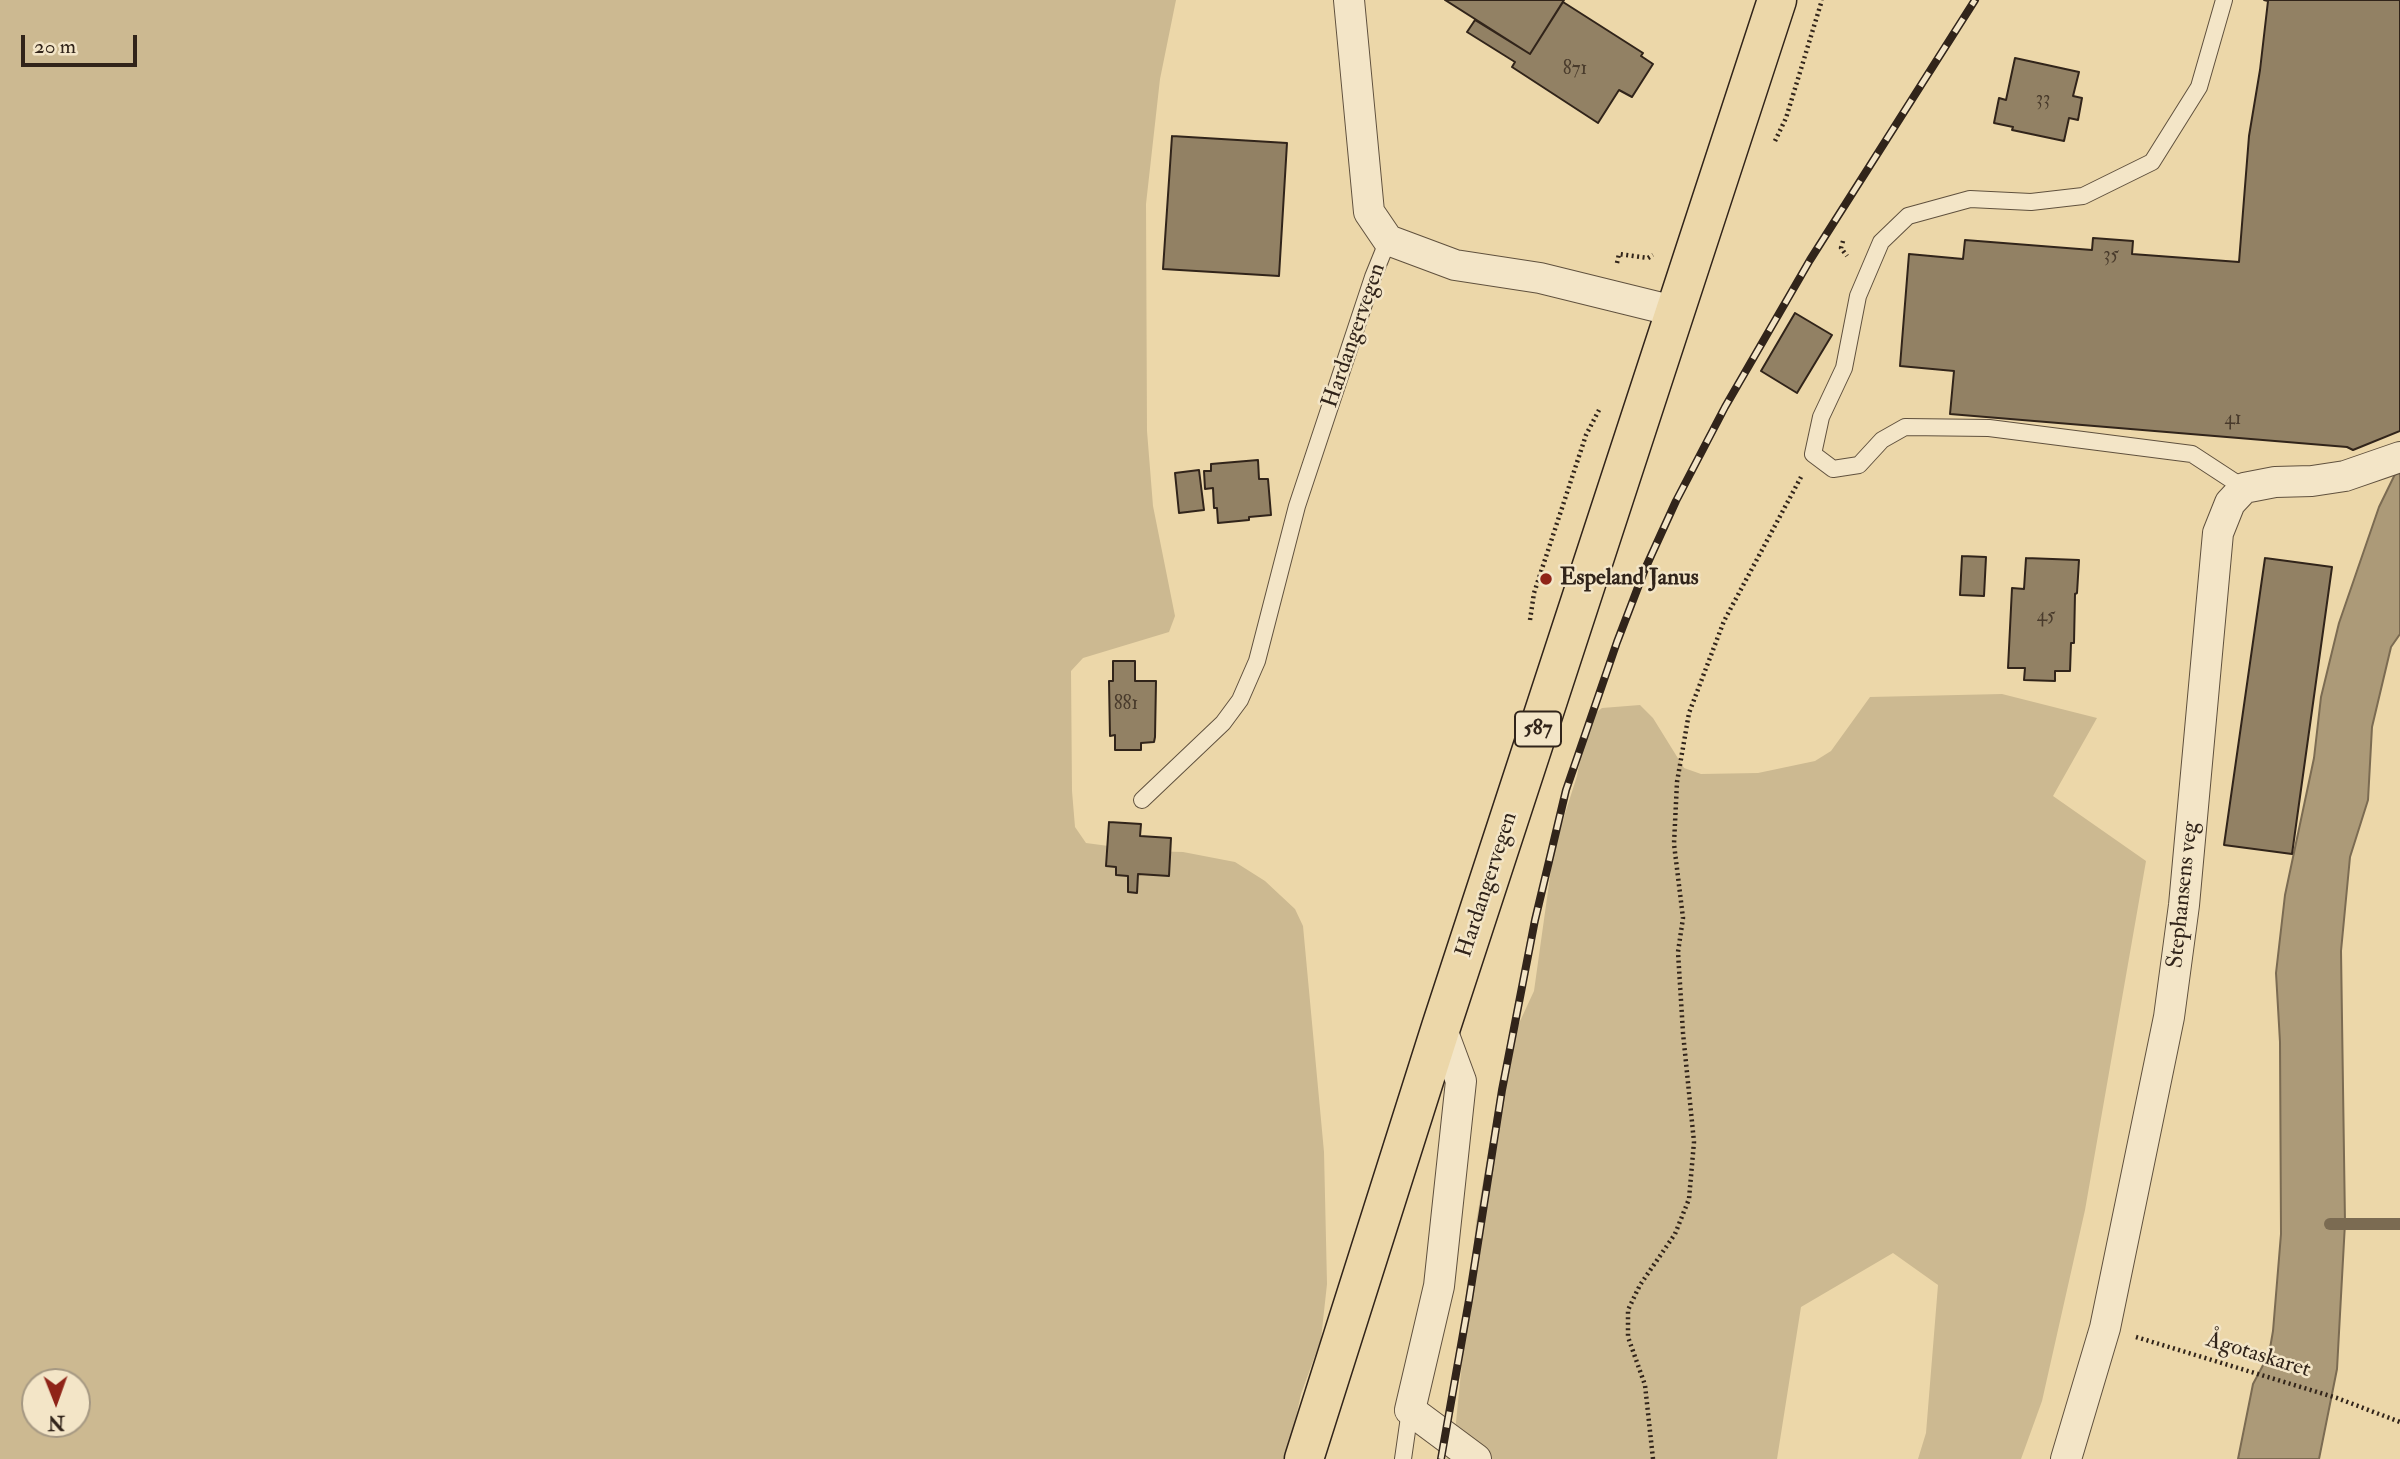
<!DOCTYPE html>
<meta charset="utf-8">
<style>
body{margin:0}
#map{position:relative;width:2400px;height:1459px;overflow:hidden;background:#ecd7a9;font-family:"IM FELL Double Pica",serif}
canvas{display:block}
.north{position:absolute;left:21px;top:1368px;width:70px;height:70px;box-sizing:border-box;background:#f3e5c7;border:2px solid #a59882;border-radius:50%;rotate:179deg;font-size:19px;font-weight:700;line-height:28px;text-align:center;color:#31241a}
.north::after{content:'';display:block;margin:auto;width:24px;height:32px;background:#8f2418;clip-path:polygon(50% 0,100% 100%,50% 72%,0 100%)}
.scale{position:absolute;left:21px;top:35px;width:116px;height:32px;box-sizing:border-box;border:4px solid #31241a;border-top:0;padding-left:9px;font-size:21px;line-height:24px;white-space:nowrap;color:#31241a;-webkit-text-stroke:5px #f3e5c7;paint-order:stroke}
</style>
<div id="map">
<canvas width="2400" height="1459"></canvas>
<div class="north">N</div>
<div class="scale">20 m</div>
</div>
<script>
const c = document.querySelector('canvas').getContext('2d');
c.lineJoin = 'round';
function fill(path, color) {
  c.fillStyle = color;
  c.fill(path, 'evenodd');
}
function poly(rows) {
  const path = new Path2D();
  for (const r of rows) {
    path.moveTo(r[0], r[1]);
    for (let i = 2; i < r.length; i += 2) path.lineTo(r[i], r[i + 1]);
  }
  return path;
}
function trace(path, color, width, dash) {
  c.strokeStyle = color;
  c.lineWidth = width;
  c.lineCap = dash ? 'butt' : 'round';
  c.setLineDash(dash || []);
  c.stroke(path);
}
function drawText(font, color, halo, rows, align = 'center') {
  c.font = font + ' "IM FELL Double Pica",serif';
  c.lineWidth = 5;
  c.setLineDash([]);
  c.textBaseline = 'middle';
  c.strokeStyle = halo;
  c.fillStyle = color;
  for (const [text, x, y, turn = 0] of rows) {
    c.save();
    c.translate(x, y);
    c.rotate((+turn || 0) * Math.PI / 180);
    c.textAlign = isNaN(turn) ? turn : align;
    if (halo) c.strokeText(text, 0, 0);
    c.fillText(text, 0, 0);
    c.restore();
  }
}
fill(poly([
 [0,0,1176,0,1160,79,1146,204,1147,431,1153,506,1175,616,1169,632,1083,658,1071,671,1072,791,1075,827,1086,843,1146,851,1183,852,1235,862,1265,881,1295,909,1303,926,1324,1152,1327,1284,1321,1339,1301,1394,1287,1459,0,1459],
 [35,1382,77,1382,77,1424,35,1424],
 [2002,694,2097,718,2053,796,2146,861,2085,1210,2042,1401,2021,1459,1918,1459,1926,1433,1938,1285,1893,1253,1801,1307,1777,1459,1446,1459,1454,1442,1476,1223,1500,1081,1509,1045,1534,991,1554,848,1577,776,1587,720,1602,708,1640,705,1653,718,1684,768,1701,774,1758,773,1815,761,1831,751,1870,697]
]), '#ccb991');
const water = poly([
 [2400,464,2400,634,2391,647,2372,727,2368,800,2350,857,2341,951,2345,1223,2337,1369,2319,1459,2238,1459,2253,1384,2269,1354,2273,1331,2281,1234,2280,1042,2276,973,2285,895,2314,758,2321,697,2339,623,2379,507,2400,464]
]);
fill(water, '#ac9a78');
trace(water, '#7b6b52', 2);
trace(poly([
 [2330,1224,2400,1224]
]), '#7b6b52', 12);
const building = poly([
 [1445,0,1564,0,1530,54,1445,0],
 [2400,0,2400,431,2353,450,2347,447,1950,414,1954,371,1900,366,1909,254,1963,259,1965,240,2092,250,2093,238,2133,241,2132,254,2239,262,2249,136,2260,70,2268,1,2264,0,2400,0],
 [1563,2,1643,53,1641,56,1653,64,1632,97,1619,90,1598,123,1512,67,1515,62,1467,32,1475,20,1530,54,1563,2],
 [2015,58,2079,72,2073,96,2082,98,2078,120,2069,118,2064,141,2012,130,2013,127,1994,123,1999,98,2006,100,2015,58],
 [1172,136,1287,143,1279,276,1163,269,1172,136],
 [1795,313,1832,335,1797,393,1761,371,1795,313],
 [1258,460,1259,479,1268,479,1271,515,1249,517,1249,520,1218,523,1217,508,1214,508,1213,488,1205,489,1204,471,1211,471,1211,464,1258,460],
 [1199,470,1204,510,1179,513,1175,473,1199,470],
 [1962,556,1986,557,1984,596,1960,595,1962,556],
 [2026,558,2079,560,2077,593,2075,594,2074,643,2071,643,2070,671,2055,671,2055,681,2024,680,2025,668,2008,668,2012,588,2024,589,2026,558],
 [2265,558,2332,567,2292,854,2224,845,2265,558],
 [1113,661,1135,661,1135,681,1156,681,1155,737,1154,742,1141,743,1141,750,1115,750,1115,735,1110,736,1109,681,1113,681,1113,661],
 [1109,822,1141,824,1140,836,1171,838,1169,876,1138,874,1137,893,1128,892,1128,876,1116,875,1116,867,1106,866,1109,822]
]);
fill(building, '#928164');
trace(building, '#31241a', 2);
const service = poly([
 [2224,0,2199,87,2152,162,2083,196,2031,202,1970,199,1908,216,1881,242,1858,296,1844,368,1821,417,1813,454,1833,469,1859,465,1882,440,1905,427,1989,428,2192,454,2244,488],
 [1142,800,1223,723,1240,700,1257,661,1297,506,1373,277,1388,240],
 [1403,1459,1410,1410]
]);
const minor = poly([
 [1349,0,1369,212,1388,240,1455,265,1540,278,1674,311],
 [1441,1027,1461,1081,1439,1286,1410,1410,1476,1459],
 [2066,1459,2105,1328,2169,1017,2184,905,2218,533,2230,503,2244,488,2275,482,2312,481,2345,476,2400,457]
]);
const primary = poly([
 [1304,1459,1441,1027,1777,0]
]);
trace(service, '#60513e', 18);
trace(minor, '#60513e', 32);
trace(primary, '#31241a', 41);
trace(poly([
 [1775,141,1786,118,1822,0],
 [1843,241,1841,248,1847,256],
 [1617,263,1619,254,1648,258,1653,255],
 [1530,620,1534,593,1586,435,1599,410],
 [2136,1337,2337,1398,2400,1422],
 [1653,1459,1645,1385,1628,1337,1628,1310,1640,1285,1675,1234,1689,1199,1694,1142,1683,1033,1678,952,1683,918,1674,844,1677,782,1689,713,1724,621,1801,477]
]), '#31241a', 4.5, [2, 3.5]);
trace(service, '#f3e5c7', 16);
trace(minor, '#f3e5c7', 30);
trace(primary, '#ecd7a9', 38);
const rail = poly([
 [1441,1459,1469,1300,1502,1090,1535,920,1566,790,1617,642,1645,569,1676,501,1725,407,1810,260,1975,0]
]);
trace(rail, '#31241a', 8);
trace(rail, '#f3e5c7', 5, [16]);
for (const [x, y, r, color] of [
 [1546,579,7,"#8f2418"]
]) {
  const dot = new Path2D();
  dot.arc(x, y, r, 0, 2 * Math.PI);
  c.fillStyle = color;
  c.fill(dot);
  trace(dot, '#f3e5c7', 2.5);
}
drawText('19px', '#493b2c', null, [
 ["871",1575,70],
 ["33",2043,100],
 ["35",2111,256],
 ["41",2233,420],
 ["45",2046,617],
 ["881",1126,705]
]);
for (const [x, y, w] of [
 [1538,729,46]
]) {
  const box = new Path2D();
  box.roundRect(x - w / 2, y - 17.5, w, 35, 5);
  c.fillStyle = '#f3e5c7';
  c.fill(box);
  trace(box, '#31241a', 2);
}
drawText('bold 21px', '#31241a', null, [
 ["587",1538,729]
]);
drawText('23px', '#31241a', '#f3e5c7', [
 ["Hardangervegen",1355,336,-71],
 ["Hardangervegen",1488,885,-72],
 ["Stephansens veg",2184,895,-84],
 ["Ågotaskaret",2258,1356,17]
]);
drawText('bold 23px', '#31241a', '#f3e5c7', [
 ["Espeland Janus",1560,579]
], 'left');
</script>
